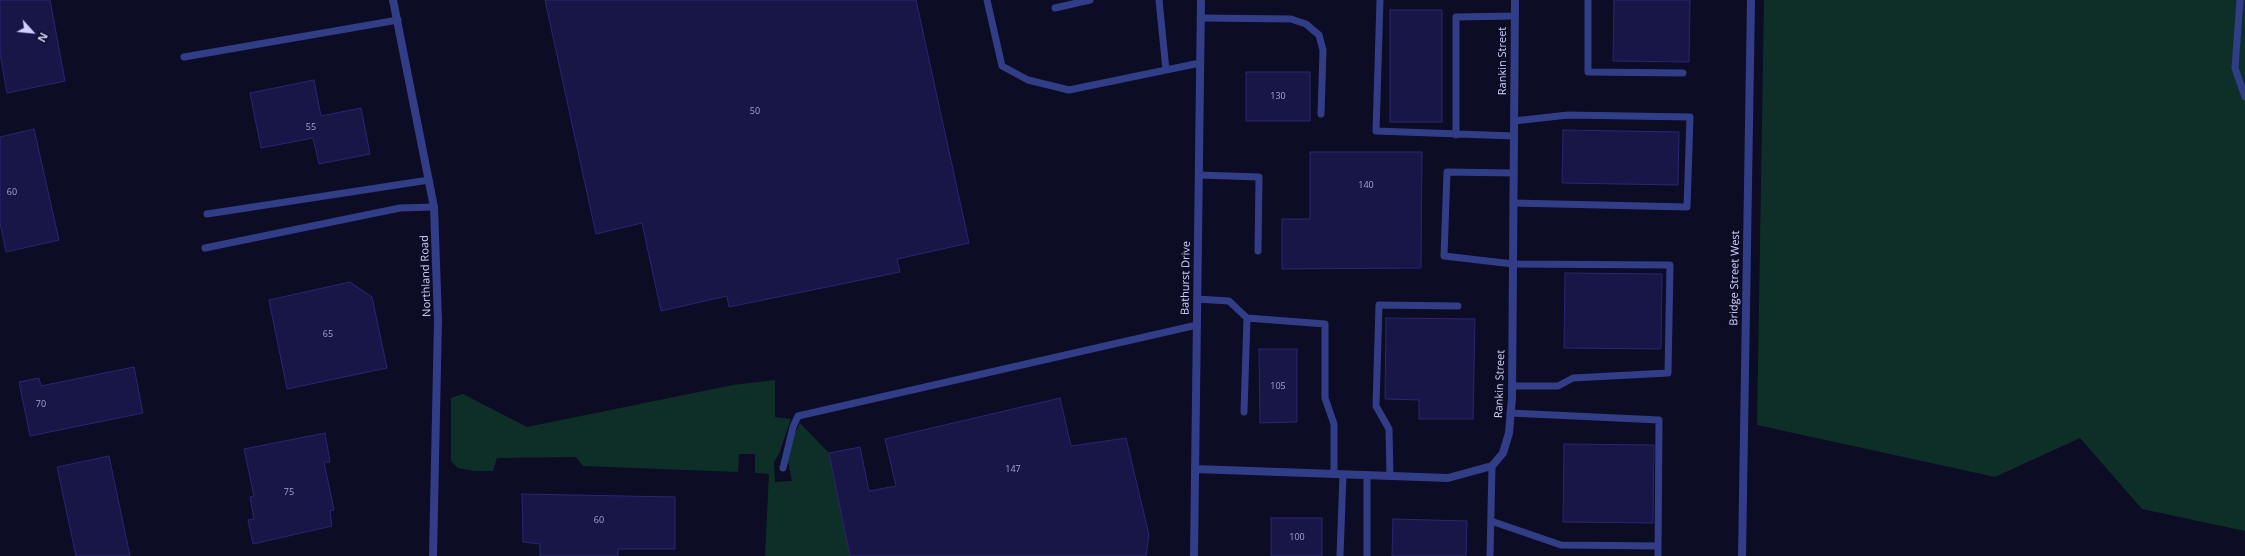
<!DOCTYPE html>
<style>
body{margin:0}
#map{position:relative;width:2245px;height:556px;overflow:hidden;background:#0c0c24;font-family:"Open Sans",sans-serif}
canvas{display:block}
.north{position:absolute;left:12px;top:12px;width:40px;height:40px;-webkit-text-stroke:3px #0c0c24;paint-order:stroke;rotate:117deg;font-size:11px;font-weight:700;line-height:16px;text-align:center;color:#cfd1ff}
.north::after{content:'';display:block;margin:auto;width:14px;height:18px;background:#cfd1ff;clip-path:polygon(50% 0,100% 100%,50% 72%,0 100%)}
</style>
<div id="map">
<canvas width="2245" height="556"></canvas>
<div class="north">N</div>
</div>
<script>
const c = document.querySelector('canvas').getContext('2d');
c.lineJoin = 'round';
function fill(path, color) {
  c.fillStyle = color;
  c.fill(path, 'evenodd');
}
function poly(rows) {
  const path = new Path2D();
  for (const r of rows) {
    path.moveTo(r[0], r[1]);
    for (let i = 2; i < r.length; i += 2) path.lineTo(r[i], r[i + 1]);
  }
  return path;
}
function trace(path, color, width, dash) {
  c.strokeStyle = color;
  c.lineWidth = width;
  c.lineCap = dash ? 'butt' : 'round';
  c.setLineDash(dash || []);
  c.stroke(path);
}
function drawText(font, color, halo, rows, align = 'center') {
  c.font = font + ' "Open Sans",sans-serif';
  c.lineWidth = 3.5;
  c.setLineDash([]);
  c.textBaseline = 'middle';
  c.strokeStyle = halo;
  c.fillStyle = color;
  for (const [text, x, y, turn = 0] of rows) {
    c.save();
    c.translate(x, y);
    c.rotate((+turn || 0) * Math.PI / 180);
    c.textAlign = isNaN(turn) ? turn : align;
    if (halo) c.strokeText(text, 0, 0);
    c.fillText(text, 0, 0);
    c.restore();
  }
}
fill(poly([
 [1764,0,2245,0,2245,531,2142,509,2080,438,1995,477,1757,425],
 [775,380,775,417,791,419,779,454,774,462,775,482,792,481,787,456,792,438,800,423,829,453,850,556,765,556,769,474,755,473,755,454,739,454,738,472,583,466,576,457,497,458,493,471,474,471,458,468,451,461,451,398,463,394,527,427,733,385]
]), '#0e2f28');
const building = poly([
 [0,0,50,0,65,81,7,93,0,53,0,0],
 [545,0,916,0,969,243,897,259,900,272,729,307,727,296,661,311,642,223,596,234,545,0],
 [1614,0,1690,0,1689,62,1613,61,1614,0],
 [1390,10,1442,10,1442,122,1390,122,1390,10],
 [1246,72,1310,72,1310,121,1246,121,1246,72],
 [314,80,321,116,361,108,370,154,319,164,313,138,261,148,250,93,314,80],
 [34,129,59,240,6,252,0,223,0,137,34,129],
 [1563,130,1679,132,1678,185,1562,183,1563,130],
 [1310,152,1422,152,1421,268,1282,269,1282,219,1310,219,1310,152],
 [1565,273,1662,274,1661,349,1564,348,1565,273],
 [350,282,372,297,387,368,287,389,269,300,350,282],
 [1386,318,1475,319,1473,419,1419,419,1419,400,1385,399,1386,318],
 [1259,349,1297,349,1297,422,1260,423,1259,349],
 [134,367,143,413,30,436,19,382,39,378,41,386,134,367],
 [1060,398,1071,446,1126,438,1149,535,1146,556,850,556,829,453,860,447,869,491,896,486,885,439,1060,398],
 [325,433,330,462,324,462,334,510,330,511,332,526,253,544,248,520,254,519,250,497,254,496,244,449,325,433],
 [1564,444,1654,445,1653,523,1563,522,1564,444],
 [109,456,130,556,76,556,57,467,109,456],
 [522,494,675,497,675,549,618,549,618,556,540,556,540,544,523,542,522,494],
 [1271,518,1322,518,1322,556,1271,556,1271,518],
 [1393,519,1467,521,1466,556,1392,556,1393,519]
]);
fill(building, '#181647');
trace(building, '#292675', 1);
trace(poly([
 [987,0,1002,66,1028,80,1069,90,1200,63],
 [1159,0,1166,70],
 [1380,0,1376,131,1514,136],
 [1588,0,1588,72,1683,73],
 [2240,0,2235,68,2245,97],
 [1055,8,1090,0],
 [1201,18,1291,19,1306,24,1319,35,1323,50,1321,114],
 [184,57,398,20],
 [1456,135,1456,17,1515,16],
 [1199,175,1259,177,1258,251],
 [1513,203,1687,207,1690,117,1568,115,1514,121],
 [207,214,429,180],
 [205,248,400,208,434,207],
 [1197,299,1229,301,1247,318,1325,324,1325,398,1334,424,1334,474],
 [1512,386,1558,386,1573,378,1668,373,1670,265,1513,264,1444,256,1447,172,1513,173],
 [1244,412,1247,318],
 [1510,413,1659,420,1658,556],
 [783,468,793,427,798,416,1197,325],
 [1390,476,1389,429,1376,406,1379,305,1458,306],
 [1491,521,1561,545,1658,546],
 [1340,556,1343,474],
 [1367,556,1367,475],
 [1490,556,1492,466]
]), '#323d87', 7);
trace(poly([
 [393,0,434,207,438,320,433,556],
 [1195,469,1448,478,1492,466,1503,453,1509,433,1512,398,1515,0],
 [1194,556,1201,0]
]), '#323d87', 8);
trace(poly([
 [1742,556,1751,0]
]), '#323d87', 8);
drawText('9px', '#a1a2d1', null, [
 ["130",1278,96],
 ["50",755,111],
 ["55",311,127],
 ["140",1366,185],
 ["60",12,192],
 ["65",328,334],
 ["105",1278,386],
 ["70",41,404],
 ["147",1013,469],
 ["75",289,492],
 ["60",599,520],
 ["100",1297,537]
]);
drawText('11px', '#cfd1ff', '#0c0c24', [
 ["Rankin Street",1503,61,-90],
 ["Northland Road",426,276,-92],
 ["Bathurst Drive",1186,278,-89],
 ["Bridge Street West",1735,278,-89],
 ["Rankin Street",1500,384,-88]
]);
</script>
